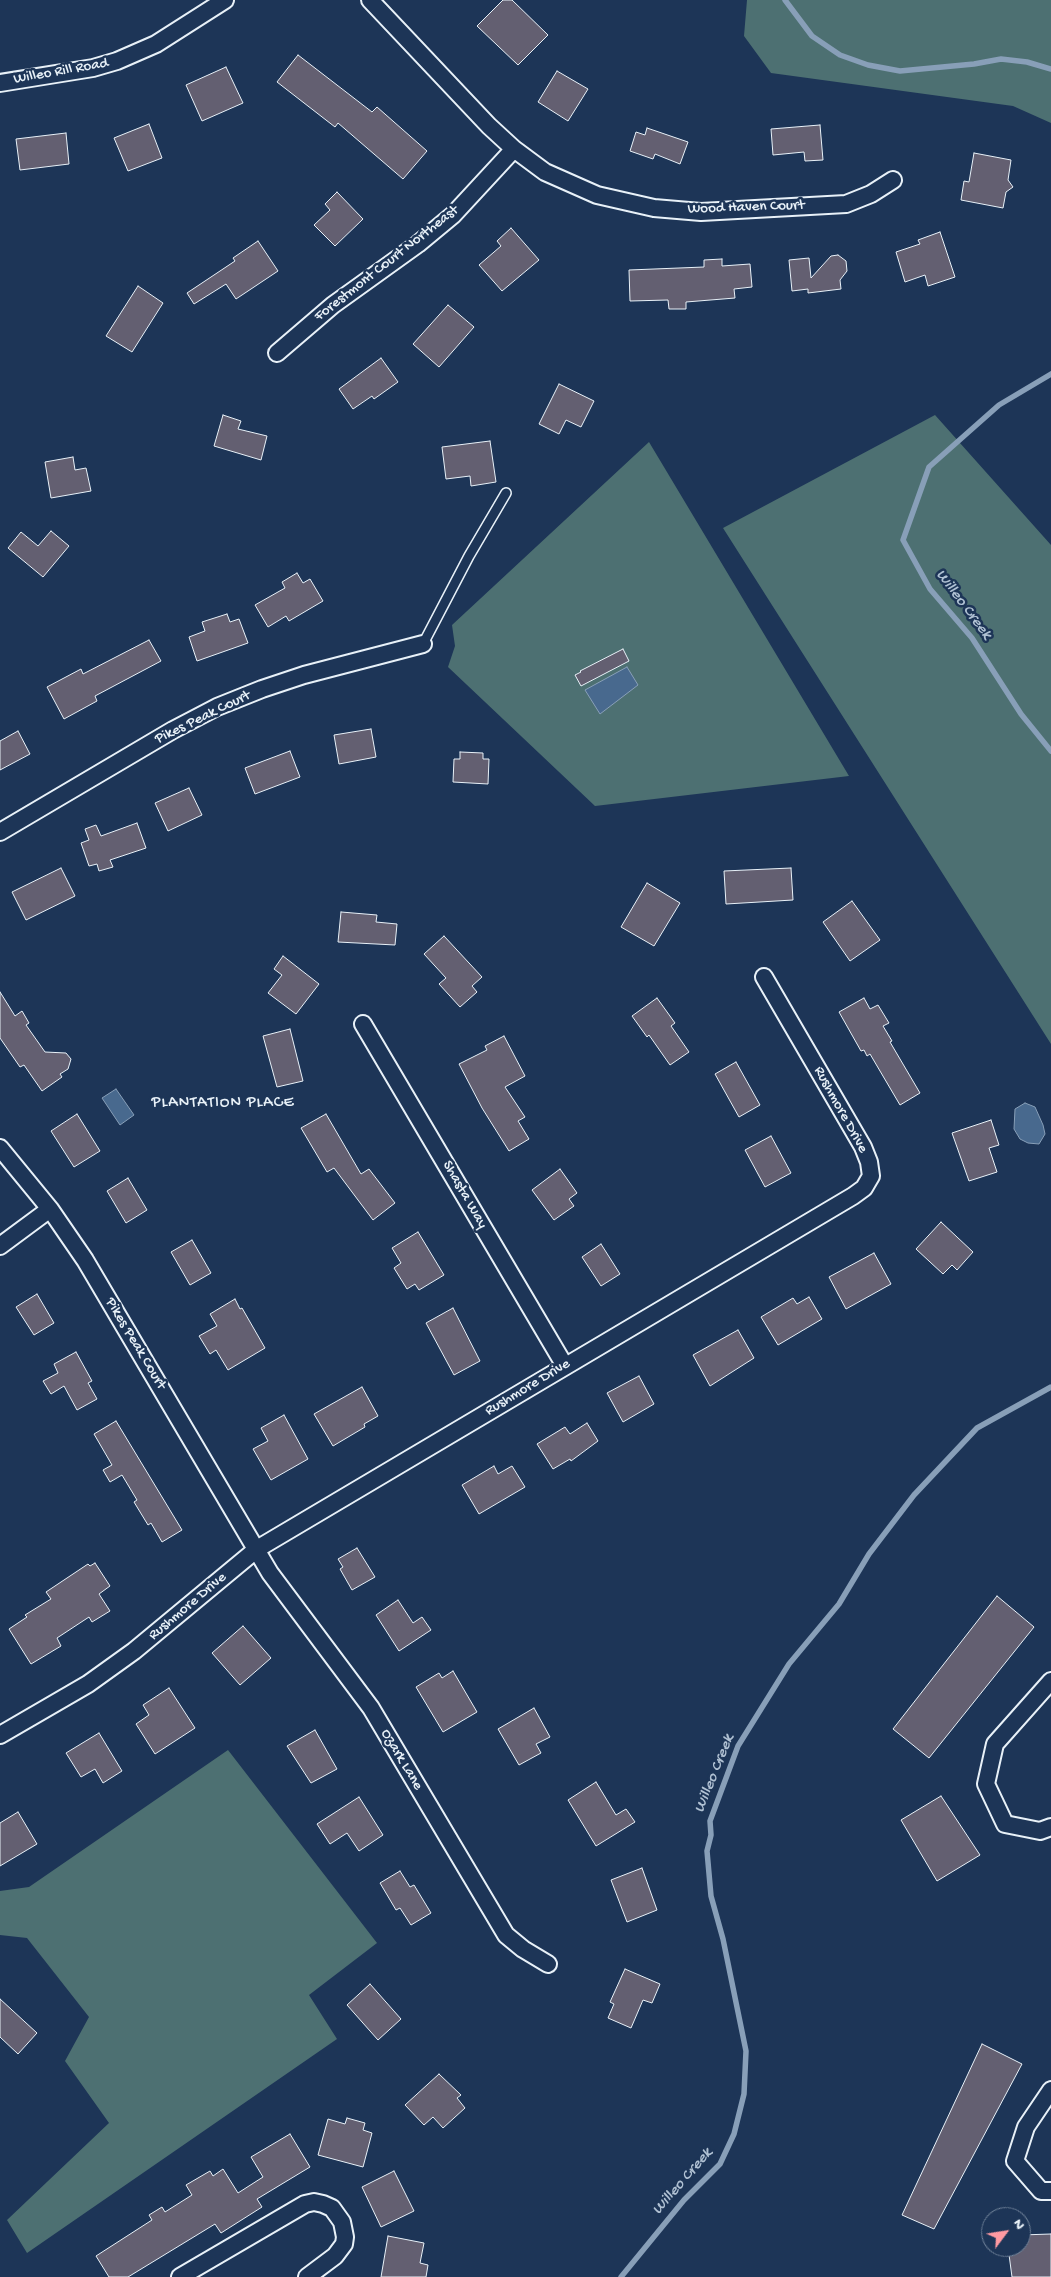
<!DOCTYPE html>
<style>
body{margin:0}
#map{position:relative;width:1051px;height:2277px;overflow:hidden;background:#1d3557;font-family:"Gochi Hand",sans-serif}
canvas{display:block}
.north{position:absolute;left:981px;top:2207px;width:50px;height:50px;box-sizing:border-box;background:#1d3557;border:1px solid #6e8097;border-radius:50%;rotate:59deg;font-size:14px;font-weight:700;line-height:20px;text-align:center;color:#e8f1f8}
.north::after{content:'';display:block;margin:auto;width:18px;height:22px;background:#ff9aa2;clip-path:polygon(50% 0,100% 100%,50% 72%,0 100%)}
</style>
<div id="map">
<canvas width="1051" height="2277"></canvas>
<div class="north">N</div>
</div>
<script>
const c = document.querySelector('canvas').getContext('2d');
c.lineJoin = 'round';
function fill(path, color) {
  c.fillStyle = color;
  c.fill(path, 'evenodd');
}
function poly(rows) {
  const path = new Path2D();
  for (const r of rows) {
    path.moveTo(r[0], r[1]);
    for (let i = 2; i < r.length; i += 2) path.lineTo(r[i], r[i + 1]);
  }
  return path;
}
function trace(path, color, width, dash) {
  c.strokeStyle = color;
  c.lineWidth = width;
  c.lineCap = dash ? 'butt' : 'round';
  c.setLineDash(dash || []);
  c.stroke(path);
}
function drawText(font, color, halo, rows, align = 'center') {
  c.font = font + ' "Gochi Hand",sans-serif';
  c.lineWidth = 5;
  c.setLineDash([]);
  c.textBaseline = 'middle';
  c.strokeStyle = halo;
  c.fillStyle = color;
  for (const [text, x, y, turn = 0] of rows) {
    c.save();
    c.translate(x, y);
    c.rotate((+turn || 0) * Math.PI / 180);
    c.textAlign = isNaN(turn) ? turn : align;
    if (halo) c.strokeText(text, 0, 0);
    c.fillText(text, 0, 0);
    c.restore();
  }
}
fill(poly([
 [747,0,1051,0,1051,123,1013,106,771,73,744,36],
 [935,415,1051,545,1051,1044,723,528],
 [649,442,849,776,595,806,448,667,455,646,452,625],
 [228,1750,377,1943,309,1995,337,2039,27,2253,7,2220,109,2123,65,2061,89,2017,27,1938,0,1935,0,1891,29,1887]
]), '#4d7072');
const water = poly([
 [627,667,638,685,600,714,585,690,627,667],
 [116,1089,134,1115,120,1125,102,1098,116,1089],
 [1025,1103,1035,1107,1043,1125,1045,1134,1039,1144,1028,1143,1020,1139,1014,1129,1015,1109,1025,1103]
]);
fill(water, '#48698e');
trace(water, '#889fb8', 1);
trace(poly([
 [785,0,812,36,840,55,868,65,900,71,974,64,1001,59,1027,62,1051,69],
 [1051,374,999,405,929,467,903,540,930,589,972,638,1021,714,1051,751],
 [621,2277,684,2200,720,2164,734,2134,744,2094,746,2051,723,1939,711,1896,707,1851,711,1835,710,1821,738,1746,789,1664,839,1604,869,1554,914,1495,977,1428,1051,1387]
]), '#889fb8', 5.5);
const building = poly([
 [503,0,512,0,548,35,518,65,477,26,503,0],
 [298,55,372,112,377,107,427,151,403,179,338,123,335,127,277,82,298,55],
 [226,67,243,103,202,121,186,85,226,67],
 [557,71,588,89,568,121,538,102,557,71],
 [149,124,162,158,128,171,114,138,149,124],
 [820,125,823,160,805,161,804,152,773,155,771,129,820,125],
 [647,128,688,142,680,164,655,154,653,159,630,151,636,132,645,135,647,128],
 [66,133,69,164,20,170,16,139,66,133],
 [974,153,1011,160,1008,180,1013,187,1006,192,1003,208,961,200,964,181,969,182,974,153],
 [337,192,363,219,335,246,314,225,330,210,325,204,337,192],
 [511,228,539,260,502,291,479,265,501,246,497,241,511,228],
 [940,232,955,277,928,286,925,275,905,282,896,252,920,244,918,240,940,232],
 [258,241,278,271,236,299,226,284,194,304,187,293,235,261,233,258,258,241],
 [838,255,846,261,847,271,840,280,841,289,808,293,808,289,792,291,789,260,809,258,811,278,831,256,838,255],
 [722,259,722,266,750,264,752,287,734,289,735,298,686,302,686,309,669,309,668,300,630,301,629,270,704,267,704,260,722,259],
 [138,286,163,303,132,352,106,336,138,286],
 [448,305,474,327,439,367,413,344,448,305],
 [381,358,398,382,374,399,372,396,353,409,339,389,381,358],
 [559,384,594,401,581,427,566,420,559,434,539,424,559,384],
 [223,415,241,421,238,429,267,436,261,460,214,446,223,415],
 [490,441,496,482,471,486,470,476,446,479,442,447,490,441],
 [73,457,75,470,86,468,91,491,51,498,45,462,73,457],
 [51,531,69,546,43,577,8,548,21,532,38,546,51,531],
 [297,573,303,583,310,579,323,601,289,621,286,616,268,627,255,605,285,588,282,582,297,573],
 [227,614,230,622,239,619,248,643,197,661,189,637,205,631,202,622,227,614],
 [149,640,161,661,95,696,97,701,64,719,47,687,81,669,83,674,149,640],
 [623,649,629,661,581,686,575,675,581,672,580,671,623,649],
 [371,729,376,757,339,764,334,735,371,729],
 [18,731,30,754,0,770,0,741,18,731],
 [290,751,300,777,255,794,245,768,290,751],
 [460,752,483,753,483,759,489,759,488,784,453,782,454,759,460,759,460,752],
 [189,788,202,815,168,831,155,803,189,788],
 [137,823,146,848,110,860,113,867,99,871,97,864,89,866,81,843,89,840,85,829,96,825,101,836,137,823],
 [61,868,75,896,26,920,12,892,61,868],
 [791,868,793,900,726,904,724,871,791,868],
 [647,883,680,903,654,946,621,927,647,883],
 [852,901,880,940,850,961,823,922,852,901],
 [341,912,377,915,376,922,397,924,395,945,338,942,341,912],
 [444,936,482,977,472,986,477,992,460,1007,439,984,446,978,424,954,444,936],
 [283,956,319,984,296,1014,268,993,282,975,274,969,283,956],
 [0,992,15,1016,22,1011,29,1023,26,1025,45,1052,66,1053,71,1059,68,1069,60,1074,62,1077,42,1091,24,1065,20,1067,0,1038,0,992],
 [657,998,675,1023,671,1026,689,1052,670,1065,649,1035,647,1037,632,1016,657,998],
 [864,998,870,1009,878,1005,889,1023,883,1026,892,1041,890,1042,920,1093,900,1105,870,1054,867,1056,864,1050,861,1051,839,1012,864,998],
 [290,1029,303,1081,277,1087,263,1036,290,1029],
 [504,1036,525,1076,505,1087,525,1117,518,1121,529,1139,509,1151,482,1108,459,1064,487,1050,485,1046,504,1036],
 [736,1062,760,1105,739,1117,715,1074,736,1062],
 [77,1114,100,1151,74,1167,51,1131,77,1114],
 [326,1114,361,1174,369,1169,395,1203,373,1220,334,1168,327,1172,301,1128,326,1114],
 [991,1120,999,1145,989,1148,997,1172,969,1181,952,1133,991,1120],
 [771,1136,791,1173,765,1187,745,1150,771,1136],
 [560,1169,577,1193,569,1199,574,1206,554,1220,532,1190,560,1169],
 [128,1178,147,1210,126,1223,107,1191,128,1178],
 [941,1222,973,1252,957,1270,952,1265,943,1274,916,1249,941,1222],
 [418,1232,444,1275,419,1290,415,1284,407,1289,394,1268,401,1263,392,1248,418,1232],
 [192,1240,211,1273,190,1285,171,1252,192,1240],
 [601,1244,620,1274,601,1286,582,1257,601,1244],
 [874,1253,891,1284,846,1309,829,1277,874,1253],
 [37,1294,54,1323,34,1335,16,1307,37,1294],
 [809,1297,822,1319,778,1345,761,1317,793,1298,797,1304,809,1297],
 [235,1299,240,1309,242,1308,265,1348,228,1370,216,1350,210,1354,199,1336,217,1326,210,1314,235,1299],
 [453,1308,480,1361,454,1375,426,1323,453,1308],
 [738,1330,754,1358,710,1386,693,1355,738,1330],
 [76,1352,92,1381,88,1383,97,1399,77,1410,64,1386,51,1394,43,1381,58,1373,54,1364,76,1352],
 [639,1376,654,1404,623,1422,607,1393,639,1376],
 [362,1387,378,1416,364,1424,365,1427,333,1446,314,1414,362,1387],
 [284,1415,308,1459,271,1480,253,1449,268,1441,261,1428,284,1415],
 [116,1421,182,1530,162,1542,151,1523,148,1525,134,1502,137,1500,122,1475,110,1482,103,1470,112,1465,94,1434,116,1421],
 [587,1423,598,1441,571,1461,570,1459,553,1469,537,1444,565,1427,570,1434,587,1423],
 [494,1466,498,1474,512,1466,525,1487,479,1514,462,1485,494,1466],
 [357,1548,375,1577,352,1590,340,1569,343,1567,338,1559,357,1548],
 [95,1563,110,1586,99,1594,110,1611,92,1622,89,1617,57,1638,61,1646,31,1664,9,1629,27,1617,25,1615,51,1599,46,1592,88,1564,90,1566,95,1563],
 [997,1596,1034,1627,929,1758,893,1729,997,1596],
 [398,1600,413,1623,422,1617,431,1630,399,1651,376,1615,398,1600],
 [243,1626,271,1658,240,1685,212,1653,243,1626],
 [453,1671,477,1712,443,1732,416,1687,439,1673,442,1678,453,1671],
 [169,1688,195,1728,155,1754,136,1724,149,1715,143,1705,169,1688],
 [534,1708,550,1737,536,1744,541,1753,519,1765,498,1729,534,1708],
 [315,1730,337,1769,311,1783,287,1746,315,1730],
 [99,1733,122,1771,103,1783,95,1769,81,1777,66,1753,99,1733],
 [596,1782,616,1815,626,1809,635,1822,596,1846,568,1800,596,1782],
 [941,1796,980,1855,937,1881,901,1820,941,1796],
 [359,1797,383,1835,359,1851,347,1833,330,1844,317,1824,359,1797],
 [18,1812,37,1844,0,1866,0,1823,18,1812],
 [642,1868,657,1910,627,1922,611,1880,642,1868],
 [400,1871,410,1887,414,1885,431,1913,411,1925,400,1908,396,1910,380,1883,400,1871],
 [625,1969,660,1984,652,2003,643,2000,631,2028,608,2018,614,2004,610,2002,625,1969],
 [370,1984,401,2019,378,2040,347,2005,370,1984],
 [0,1999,37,2033,18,2054,0,2037,0,1999],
 [982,2044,1022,2064,934,2229,902,2215,982,2044],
 [439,2074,461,2095,457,2098,465,2108,443,2128,433,2117,424,2125,405,2105,439,2074],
 [347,2118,365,2123,363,2130,372,2133,363,2167,318,2155,328,2119,345,2124,347,2118],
 [290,2134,310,2167,257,2199,262,2207,221,2233,215,2224,128,2277,109,2277,96,2256,152,2220,149,2215,162,2207,165,2212,192,2195,186,2185,210,2171,213,2176,223,2169,238,2193,263,2177,251,2157,290,2134],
 [394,2171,414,2211,381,2227,362,2187,394,2171],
 [1051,2234,1051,2277,1012,2277,1008,2247,1021,2247,1021,2235,1051,2234],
 [388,2236,424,2243,420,2263,428,2265,426,2277,381,2277,388,2236]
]);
fill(building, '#635f71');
trace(building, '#e8f1f8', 1);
const service = poly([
 [423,644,469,556,506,493]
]);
const minor = poly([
 [370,0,489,126,514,149,545,172,597,195,654,208,701,212,846,204,871,194,893,180],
 [0,83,93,68,117,61,156,44,225,0],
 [277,353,333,305,418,244,453,215,514,149],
 [0,832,173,730,217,707,262,689,304,675,423,644],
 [363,1024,565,1366],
 [0,1148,50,1209,85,1260,270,1573,371,1708,506,1935,523,1949,548,1964],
 [0,1246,50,1209],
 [1051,1681,995,1744,986,1784,1005,1824,1040,1831,1051,1827],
 [0,1735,88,1684,134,1651,257,1549,853,1196,864,1188,871,1176,869,1162,863,1147,764,977],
 [1051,2090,1026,2127,1015,2161,1041,2191,1051,2191],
 [180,2277,305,2204,314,2202,323,2204,332,2208,342,2222,345,2237,344,2244,335,2256,307,2277]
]);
trace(service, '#e8f1f8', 12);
trace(minor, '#e8f1f8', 20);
trace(service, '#1d3557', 9);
trace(minor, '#1d3557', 16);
drawText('15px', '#e8f1f8', '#1d3557', [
 ["Willeo Rill Road",61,72,-10],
 ["Wood Haven Court",746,208,-2],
 ["Forestmont Court Northeast",387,264,-38],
 ["Pikes Peak Court",203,718,-26],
 ["Rushmore Drive",840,1110,61],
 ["Shasta Way",464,1195,60],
 ["Pikes Peak Court",135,1344,59],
 ["Rushmore Drive",528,1388,-31],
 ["Rushmore Drive",188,1607,-40],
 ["Ozark Lane",401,1760,59]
]);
drawText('italic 16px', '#b0c1d3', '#1d3557', [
 ["Willeo Creek",963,605,53],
 ["Willeo Creek",715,1774,-68],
 ["Willeo Creek",683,2182,-49]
]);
c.letterSpacing = '1px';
drawText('16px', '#e8f1f8', '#1d3557', [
 ["PLANTATION PLACE",223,1104]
]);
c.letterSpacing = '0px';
</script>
